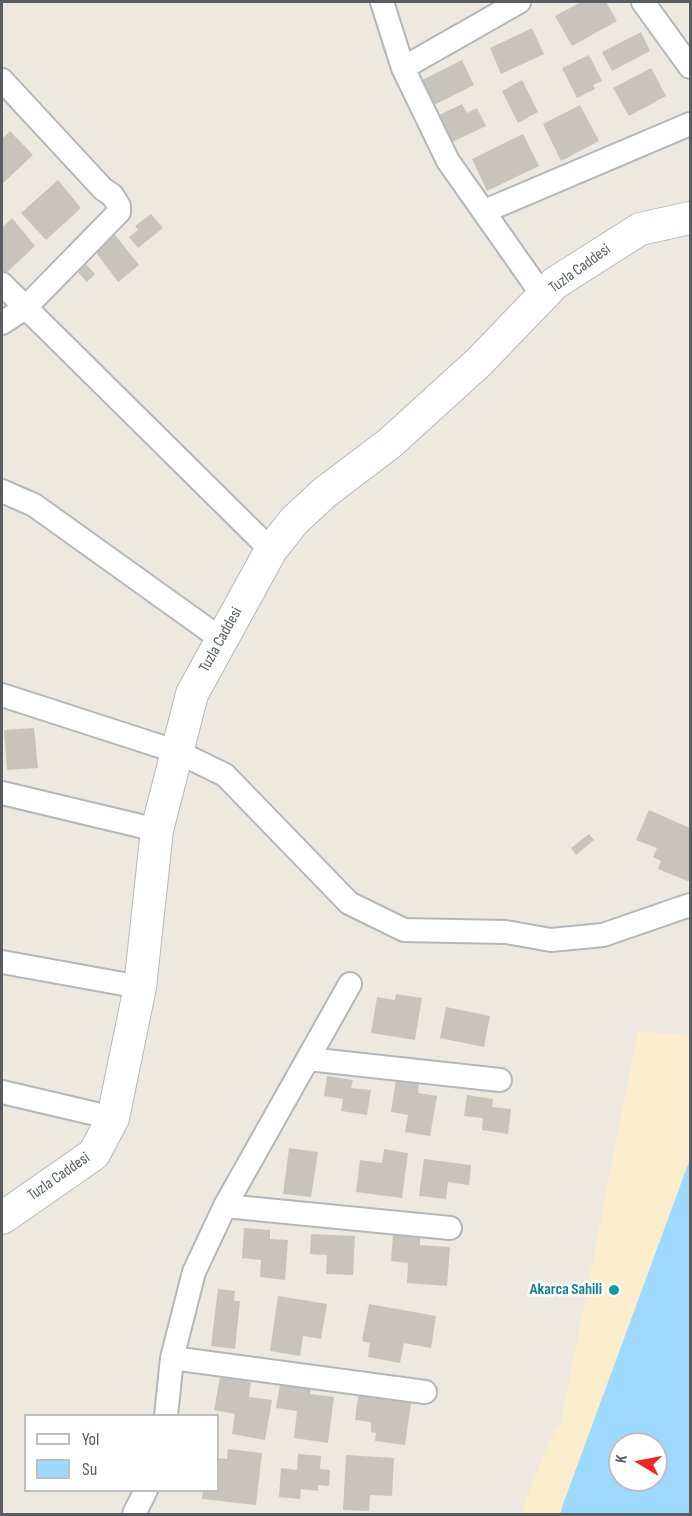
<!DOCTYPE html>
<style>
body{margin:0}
#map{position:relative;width:692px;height:1516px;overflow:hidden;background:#ede9e0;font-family:"Sofia Sans Condensed",sans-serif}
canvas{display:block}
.frame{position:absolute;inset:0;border:3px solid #595d62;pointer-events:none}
.legend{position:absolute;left:24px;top:1414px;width:195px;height:78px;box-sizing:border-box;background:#fff;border:2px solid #bdbec0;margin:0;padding:8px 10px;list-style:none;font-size:18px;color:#595d62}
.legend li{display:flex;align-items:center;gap:12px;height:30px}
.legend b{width:30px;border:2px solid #bdbec0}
.north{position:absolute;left:608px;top:1432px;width:60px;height:60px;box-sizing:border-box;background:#fff;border:2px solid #bdbec0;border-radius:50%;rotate:280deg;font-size:16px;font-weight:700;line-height:24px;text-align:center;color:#595d62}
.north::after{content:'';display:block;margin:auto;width:21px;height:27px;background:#f02723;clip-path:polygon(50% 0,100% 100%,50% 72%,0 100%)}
</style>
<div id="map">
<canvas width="692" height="1516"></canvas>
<div class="frame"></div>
<ul class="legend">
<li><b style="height:8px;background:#fff"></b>Yol</li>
<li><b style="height:16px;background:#9edaff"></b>Su</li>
</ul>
<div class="north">K</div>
</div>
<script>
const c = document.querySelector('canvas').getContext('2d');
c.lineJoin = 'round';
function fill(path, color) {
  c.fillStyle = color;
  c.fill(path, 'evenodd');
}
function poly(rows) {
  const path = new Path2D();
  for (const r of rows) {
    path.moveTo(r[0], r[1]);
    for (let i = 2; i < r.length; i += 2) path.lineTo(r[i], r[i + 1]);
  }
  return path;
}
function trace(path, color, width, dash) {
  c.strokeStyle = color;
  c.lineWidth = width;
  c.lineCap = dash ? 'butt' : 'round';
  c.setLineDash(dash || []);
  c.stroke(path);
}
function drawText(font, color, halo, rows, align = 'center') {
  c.font = font + ' "Sofia Sans Condensed",sans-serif';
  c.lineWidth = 5;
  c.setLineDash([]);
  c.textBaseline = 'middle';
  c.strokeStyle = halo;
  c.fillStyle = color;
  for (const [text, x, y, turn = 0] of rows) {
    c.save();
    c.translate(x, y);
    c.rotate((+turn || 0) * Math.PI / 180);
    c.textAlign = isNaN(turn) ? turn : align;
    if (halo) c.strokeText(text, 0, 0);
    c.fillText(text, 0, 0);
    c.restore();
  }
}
fill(poly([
 [638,1031,690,1036,690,1159,560,1514,521,1514,548,1443,561,1422]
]), '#fceecc');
fill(poly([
 [690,1159,690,1514,560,1514,562,1507],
 [620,1444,656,1444,656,1480,620,1480]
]), '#9edaff');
fill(poly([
 [581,2,606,2,617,21,572,46,555,16],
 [532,28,544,54,501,74,490,48],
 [641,32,650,51,612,71,602,52],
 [589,55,602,81,593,85,595,89,577,98,562,68],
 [462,60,474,85,432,106,420,81],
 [651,68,666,96,629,116,613,88],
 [522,80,538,112,518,123,502,91],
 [462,104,467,113,477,108,486,126,450,143,437,116],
 [580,105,599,141,561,161,543,124],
 [10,131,33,155,2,184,2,139],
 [523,134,539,166,487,191,472,159],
 [58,180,81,208,46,240,21,213],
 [151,214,163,228,138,248,129,237,138,230,135,226],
 [12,218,35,246,2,277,2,228],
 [115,235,139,265,118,282,95,251],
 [84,262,95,274,87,282,76,270],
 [34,728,38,768,7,770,4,730],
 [649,810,690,828,690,882,658,869,661,861,653,857,657,848,636,840],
 [589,834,594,840,576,855,571,848],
 [396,994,422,998,415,1040,371,1033,377,997,395,1000],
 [446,1007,490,1016,484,1047,440,1038],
 [327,1076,353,1080,351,1088,371,1090,367,1115,341,1111,343,1099,324,1096],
 [396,1080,419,1083,418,1093,437,1096,430,1136,405,1132,408,1115,391,1112],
 [467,1095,493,1099,492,1107,511,1109,508,1134,482,1130,483,1118,464,1116],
 [289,1148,318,1152,311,1197,283,1194],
 [384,1149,408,1153,402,1198,356,1192,360,1160,382,1163],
 [424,1159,471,1165,469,1185,448,1182,446,1199,419,1196],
 [244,1228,270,1230,270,1239,288,1240,285,1280,260,1277,261,1260,242,1258],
 [311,1234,355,1236,353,1275,326,1274,327,1255,310,1254],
 [393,1235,420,1237,420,1245,450,1247,447,1286,407,1283,408,1263,391,1261],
 [218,1289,235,1291,234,1301,240,1301,235,1349,211,1346],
 [278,1296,327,1304,321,1339,303,1336,300,1356,270,1351],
 [369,1304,436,1316,431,1348,404,1343,400,1363,368,1357,370,1343,362,1341],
 [220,1377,251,1382,249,1397,272,1400,265,1440,232,1434,235,1414,214,1410],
 [280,1384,311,1388,310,1394,334,1397,328,1443,294,1438,297,1411,276,1408],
 [359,1389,384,1393,383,1399,411,1403,405,1445,375,1441,376,1433,371,1432,371,1422,355,1420],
 [228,1449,262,1453,256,1505,202,1499,203,1490,218,1490,218,1458,227,1459],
 [298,1454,321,1456,320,1469,330,1470,329,1486,318,1485,318,1491,301,1489,300,1499,279,1497,281,1468,297,1470],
 [346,1455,394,1458,392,1496,370,1495,369,1511,343,1510]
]), '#c8c4bd');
const minor = poly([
 [382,2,403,68,448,161,543,296],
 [643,2,690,67],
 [403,68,519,2],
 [2,80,103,189,112,195,119,206,119,212,25,308,2,323],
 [485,211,690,124],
 [2,284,271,550],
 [2,491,34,505,221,639],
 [2,695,178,752,225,775,349,903,404,930,506,932,551,940,603,935,690,905],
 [2,793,157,830],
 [2,962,140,987],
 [308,1059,500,1080],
 [2,1092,113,1118],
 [225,1206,450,1228],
 [172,1358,425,1392],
 [166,1416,172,1358,194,1272,225,1206,350,984],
 [134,1514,146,1490]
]);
const secondary = poly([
 [2,1218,94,1154,113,1118,140,987,157,830,192,694,271,550,294,521,324,493,390,443,479,362,555,283,640,229,690,218]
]);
trace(minor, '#b3b7bc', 26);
trace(secondary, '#b4b8be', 34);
trace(minor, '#fff', 22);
trace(secondary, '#fff', 32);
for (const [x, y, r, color] of [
 [614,1290,6,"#0f9aa8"]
]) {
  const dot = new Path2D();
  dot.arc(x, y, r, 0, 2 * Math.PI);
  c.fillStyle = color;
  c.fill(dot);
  trace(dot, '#fff', 2);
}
drawText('16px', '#595d62', '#fff', [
 ["Tuzla Caddesi",580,269,-36],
 ["Tuzla Caddesi",221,640,-61],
 ["Tuzla Caddesi",59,1177,-35]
]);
drawText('bold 16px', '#0d838f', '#fff', [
 ["Akarca Sahili",602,1290]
], 'right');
</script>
